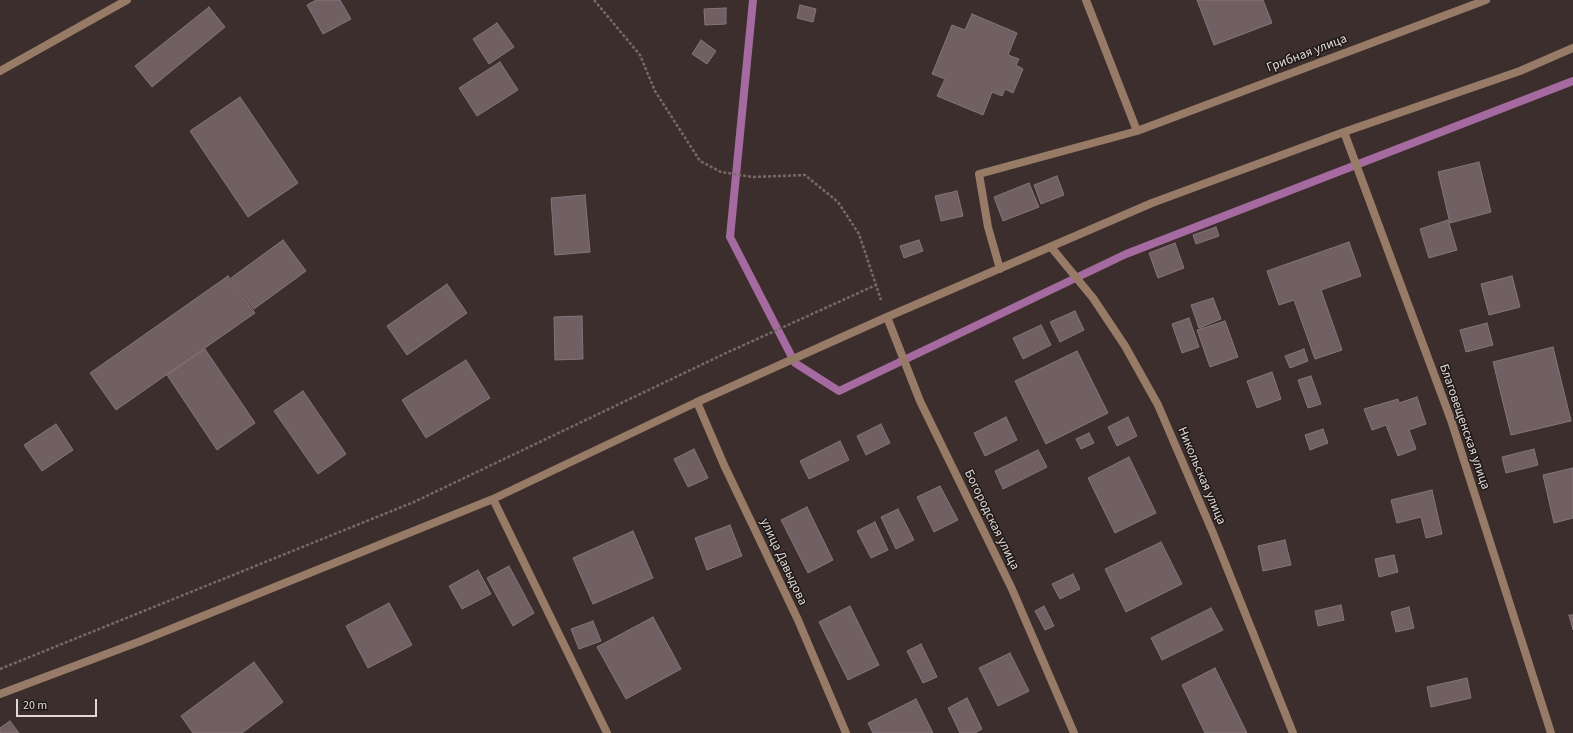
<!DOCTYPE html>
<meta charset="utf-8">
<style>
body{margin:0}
#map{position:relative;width:1573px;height:733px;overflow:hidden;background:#3c2e2c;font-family:"Source Sans 3",sans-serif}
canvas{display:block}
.scale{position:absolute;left:16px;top:699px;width:81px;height:18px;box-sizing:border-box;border:2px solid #e1d8d6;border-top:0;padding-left:5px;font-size:12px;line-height:14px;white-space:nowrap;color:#e1d8d6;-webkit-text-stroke:3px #1e1817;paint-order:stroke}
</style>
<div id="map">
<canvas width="1573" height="733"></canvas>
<div class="scale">20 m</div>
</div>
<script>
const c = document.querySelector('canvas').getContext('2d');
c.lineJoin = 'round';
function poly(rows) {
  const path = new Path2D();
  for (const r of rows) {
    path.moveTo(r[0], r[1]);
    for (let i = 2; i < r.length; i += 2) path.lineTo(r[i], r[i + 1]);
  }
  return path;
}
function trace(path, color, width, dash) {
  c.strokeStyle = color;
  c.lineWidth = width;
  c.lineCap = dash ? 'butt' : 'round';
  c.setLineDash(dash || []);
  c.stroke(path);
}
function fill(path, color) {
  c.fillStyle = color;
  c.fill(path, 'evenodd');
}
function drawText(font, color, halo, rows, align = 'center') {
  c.font = font + ' "Source Sans 3",sans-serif';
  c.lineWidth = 3;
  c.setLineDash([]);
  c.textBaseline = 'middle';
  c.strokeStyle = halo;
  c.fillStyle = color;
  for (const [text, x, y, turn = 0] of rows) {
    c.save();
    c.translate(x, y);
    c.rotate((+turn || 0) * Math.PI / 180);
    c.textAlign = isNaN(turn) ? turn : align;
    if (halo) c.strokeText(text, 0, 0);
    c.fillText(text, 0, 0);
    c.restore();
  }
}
trace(poly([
 [753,0,730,237,795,363,839,391,1126,254,1573,81]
]), '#a56ba0', 8);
const building = poly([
 [316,0,340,0,351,19,323,34,307,5,316,0],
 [1197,0,1263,0,1272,23,1214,45,1197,0],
 [800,5,816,9,813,22,797,18,800,5],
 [209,7,225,27,152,87,135,66,209,7],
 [726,8,726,24,705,25,704,9,726,8],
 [972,14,1017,33,1008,55,1019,59,1016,65,1023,69,1013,93,1005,89,1002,96,992,92,983,115,937,96,945,79,932,74,952,25,965,30,972,14],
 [497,23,514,47,489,64,473,39,497,23],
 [701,40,716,51,707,64,692,54,701,40],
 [500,62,518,90,477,116,459,88,500,62],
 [240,97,298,183,248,217,190,131,240,97],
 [1479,162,1491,212,1450,223,1438,172,1479,162],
 [1057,176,1064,195,1041,204,1034,185,1057,176],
 [1029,183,1039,207,1003,221,994,197,1029,183],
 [957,191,963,216,941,221,935,196,957,191],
 [585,195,590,252,555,255,551,198,585,195],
 [1448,220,1457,250,1429,258,1420,229,1448,220],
 [1216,227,1219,236,1196,244,1193,235,1216,227],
 [283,240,306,271,254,309,231,278,283,240],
 [919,240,923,251,904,258,900,246,919,240],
 [1349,242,1361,276,1321,290,1342,350,1315,359,1294,300,1279,305,1267,271,1349,242],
 [1175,243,1184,268,1158,278,1149,253,1175,243],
 [228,276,255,313,116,410,90,373,228,276],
 [1512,276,1520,307,1489,315,1481,284,1512,276],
 [447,284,467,313,407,355,387,326,447,284],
 [1213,298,1221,319,1199,328,1191,305,1213,298],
 [1075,311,1084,330,1060,342,1050,322,1075,311],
 [582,316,583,359,555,360,554,317,582,316],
 [1189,318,1199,347,1182,353,1172,324,1189,318],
 [1225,321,1238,357,1210,367,1197,330,1225,321],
 [1487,323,1493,345,1466,352,1460,330,1487,323],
 [1041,325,1051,345,1023,359,1013,338,1041,325],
 [1553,347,1571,421,1511,435,1493,362,1553,347],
 [205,349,255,423,217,450,167,375,205,349],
 [1304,349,1308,361,1290,368,1285,356,1304,349],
 [1077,351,1108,413,1046,444,1015,381,1077,351],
 [466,360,490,398,426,438,402,400,466,360],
 [1272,372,1281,399,1257,408,1247,381,1272,372],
 [1311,376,1321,404,1308,408,1298,380,1311,376],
 [303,391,346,454,318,474,274,411,303,391],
 [1417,397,1426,424,1409,430,1416,449,1398,456,1386,425,1372,430,1364,409,1398,399,1399,403,1417,397],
 [1006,417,1017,440,985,456,974,433,1006,417],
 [1128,417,1137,436,1117,446,1108,427,1128,417],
 [56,424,73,450,42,471,24,445,56,424],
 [881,424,890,443,866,455,857,436,881,424],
 [1323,429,1328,443,1310,450,1305,435,1323,429],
 [1089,433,1094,443,1081,449,1076,439,1089,433],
 [840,441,849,460,809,479,800,461,840,441],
 [694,449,708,478,688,487,674,459,694,449],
 [1534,449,1538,465,1506,473,1502,457,1534,449],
 [1038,450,1047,467,1003,489,995,471,1038,450],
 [1129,457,1156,513,1115,533,1088,478,1129,457],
 [1573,468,1573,518,1554,523,1543,475,1573,468],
 [940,486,958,520,934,532,917,497,940,486],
 [1432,490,1442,534,1426,538,1421,517,1397,523,1391,500,1432,490],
 [807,507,833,560,808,573,781,520,807,507],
 [898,509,914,540,896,549,881,517,898,509],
 [875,522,888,550,871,558,857,531,875,522],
 [730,525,742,556,707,570,695,538,730,525],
 [633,531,653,578,593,604,573,558,633,531],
 [1285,540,1291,565,1263,571,1258,546,1285,540],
 [1161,542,1182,584,1126,612,1105,569,1161,542],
 [1394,555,1398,572,1379,577,1375,559,1394,555],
 [509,566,534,613,513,626,487,578,509,566],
 [478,570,491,594,462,609,449,586,478,570],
 [1073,574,1080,589,1060,599,1052,584,1073,574],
 [389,603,412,645,368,668,346,626,389,603],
 [1341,605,1344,620,1318,626,1315,611,1341,605],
 [850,606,879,665,848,680,819,622,850,606],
 [1044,606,1054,626,1045,630,1035,611,1044,606],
 [1409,607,1414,628,1396,632,1391,612,1409,607],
 [1211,608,1223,630,1162,660,1151,638,1211,608],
 [1569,615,1573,615,1573,630,1569,615],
 [653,617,681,669,626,699,597,647,653,617],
 [593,621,601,641,579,649,571,629,593,621],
 [921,644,937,677,923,683,907,651,921,644],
 [1010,653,1029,691,998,706,979,668,1010,653],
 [254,662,283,702,242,733,193,733,181,716,254,662],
 [1215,668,1247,733,1205,733,1182,685,1215,668],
 [1467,678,1471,698,1431,707,1427,687,1467,678],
 [967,698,982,729,975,733,960,733,948,708,967,698],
 [916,699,933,733,873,733,868,723,916,699],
 [10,721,19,733,0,733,0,728,10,721]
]);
fill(building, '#706064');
trace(building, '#857579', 1);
trace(poly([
 [594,0,640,55,655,91,700,161,721,172,753,177,805,175,838,202,859,234,881,300],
 [0,669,414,502,724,354,876,285]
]), '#766a68', 2.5, [3, 2]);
trace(poly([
 [0,71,127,0]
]), '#987b66', 8);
trace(poly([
 [1086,0,1137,131],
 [1344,132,1451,420,1551,733],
 [1051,247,1093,298,1125,346,1158,405,1213,533,1293,733],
 [1000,269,988,227,979,174,1137,131,1486,0],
 [887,317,920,401,1012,589,1074,733],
 [697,402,724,465,798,620,846,733],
 [493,499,607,733],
 [0,694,141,641,493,499,697,402,887,317,1152,203,1344,132,1520,71,1573,48]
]), '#987b66', 8);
drawText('13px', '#e1d8d6', '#1e1817', [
 ["Грибная улица",1307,54,-21],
 ["Благовещенская улица",1464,427,71],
 ["Никольская улица",1201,476,67],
 ["Богородская улица",991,520,64],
 ["улица Давыдова",783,562,65]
]);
</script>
